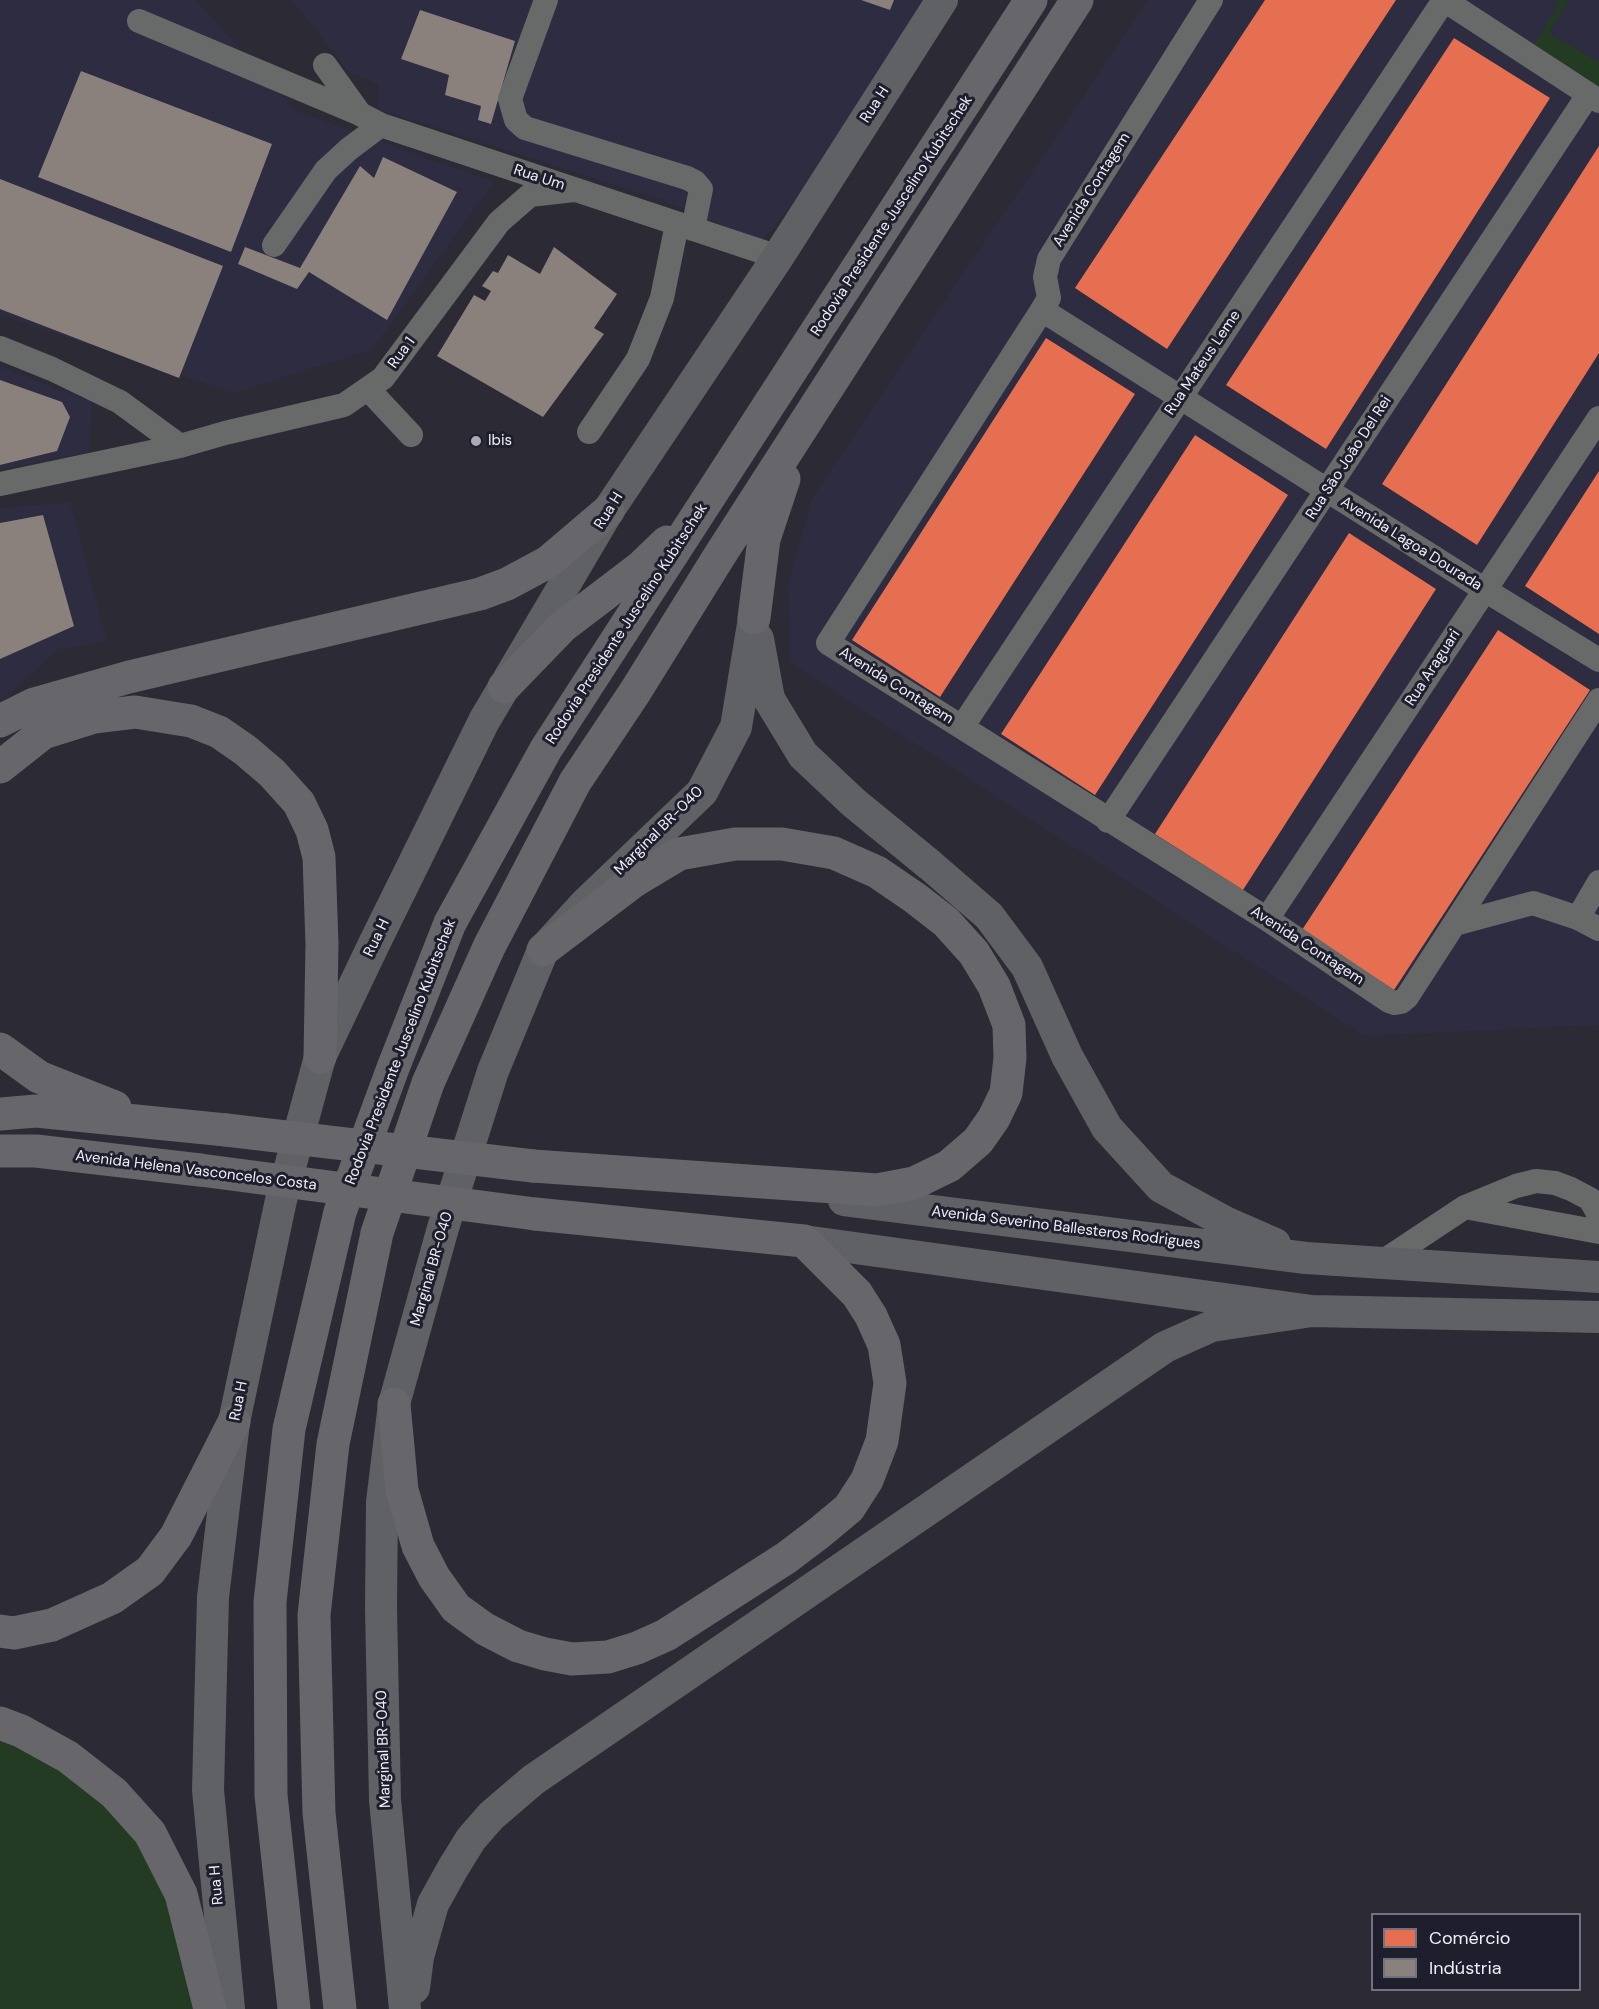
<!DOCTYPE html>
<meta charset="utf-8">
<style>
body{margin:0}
#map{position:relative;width:1599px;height:2009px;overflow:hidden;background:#2c2a34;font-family:"DM Sans",sans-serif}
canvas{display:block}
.legend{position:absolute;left:1371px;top:1913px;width:210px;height:78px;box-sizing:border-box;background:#1e1e2d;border:2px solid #71717f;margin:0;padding:8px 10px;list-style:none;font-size:18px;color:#eeeef9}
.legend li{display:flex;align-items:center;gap:12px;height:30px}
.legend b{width:30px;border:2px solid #71717f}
</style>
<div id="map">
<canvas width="1599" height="2009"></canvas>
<ul class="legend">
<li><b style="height:16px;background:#e76f51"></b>Comércio</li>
<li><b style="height:16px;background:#8a817c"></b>Indústria</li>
</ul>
</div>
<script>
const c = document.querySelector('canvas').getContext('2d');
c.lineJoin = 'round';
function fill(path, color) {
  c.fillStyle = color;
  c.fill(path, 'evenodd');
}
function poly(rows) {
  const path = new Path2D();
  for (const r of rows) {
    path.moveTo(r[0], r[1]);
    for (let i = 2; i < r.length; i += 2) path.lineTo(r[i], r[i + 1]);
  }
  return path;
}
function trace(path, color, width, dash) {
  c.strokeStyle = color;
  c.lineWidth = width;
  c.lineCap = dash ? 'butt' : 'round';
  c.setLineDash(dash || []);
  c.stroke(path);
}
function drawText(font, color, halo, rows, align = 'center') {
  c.font = font + ' "DM Sans",sans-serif';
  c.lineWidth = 6;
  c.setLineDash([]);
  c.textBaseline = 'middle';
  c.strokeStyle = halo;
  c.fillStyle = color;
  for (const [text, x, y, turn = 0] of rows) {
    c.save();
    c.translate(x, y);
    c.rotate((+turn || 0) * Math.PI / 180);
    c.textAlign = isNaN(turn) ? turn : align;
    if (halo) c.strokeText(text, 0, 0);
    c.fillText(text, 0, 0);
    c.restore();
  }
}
fill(poly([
 [0,0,196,0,296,111,494,182,372,350,233,393,0,315],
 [289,0,926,0,805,188,762,241,664,201,378,109,378,84,349,73,300,10],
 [1148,0,1599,0,1599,1025,1364,1036,791,663,788,585,813,496],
 [0,367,92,402,89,452,0,470],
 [70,502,107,641,57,650,0,704,0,508]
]), '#2d2c40');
fill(poly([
 [1554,0,1568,0,1549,33,1599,62,1599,86,1534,45,1559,4],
 [0,1737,40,1755,112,1809,145,1850,175,1907,197,2009,0,2009]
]), '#233a23');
fill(poly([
 [1265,0,1396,0,1167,349,1075,288],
 [1454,38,1550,98,1326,449,1226,385],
 [1599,146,1599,353,1477,545,1382,484],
 [1046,338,1135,394,940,697,852,640],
 [1195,435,1288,495,1095,795,1001,734],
 [1599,471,1599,634,1525,586],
 [1349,533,1436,589,1243,890,1155,834],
 [1498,630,1590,690,1394,990,1302,930]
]), '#e76f51');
fill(poly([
 [861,0,894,0,890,10],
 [420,10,515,41,491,124,478,120,481,106,445,95,449,75,401,59],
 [81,71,272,144,231,252,38,177],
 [383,157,457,192,387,320,309,272,297,289,238,264,245,247,300,268,360,166,374,178],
 [0,179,223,266,179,378,0,309],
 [554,247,617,294,594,328,604,334,543,417,437,356,474,295,485,301,491,291,482,286,493,271,498,273,508,255,540,274],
 [0,380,62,402,70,417,57,451,0,465],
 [43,515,74,626,0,659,0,523]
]), '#8a817c');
trace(poly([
 [546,0,510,99,516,120,525,128,687,178,695,182,701,189,693,229],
 [1211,0,1049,259,1045,277,1049,298,1042,310,828,643,1267,919,1389,1001,1395,1003,1401,1002,1407,997,1599,700],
 [1444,0,1599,101],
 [139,21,360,114],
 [325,65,360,114,381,125,778,257],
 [274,245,326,170,349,149,381,125],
 [1042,310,1485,590,1599,660],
 [0,348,52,369,120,402,180,446],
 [368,389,411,435],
 [589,432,638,359,662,298,677,224],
 [0,484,180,446,225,433,344,405,383,378,499,222,530,195,574,190],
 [962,727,1444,0],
 [1108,821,1588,95],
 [1578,918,1599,882],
 [1267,919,1599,418],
 [1455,924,1533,903,1578,918,1599,929],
 [1465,1207,1599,1232],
 [1379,1264,1465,1207,1516,1186,1536,1181,1555,1183,1571,1189,1590,1199,1598,1213,1599,1232]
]), '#686a69', 24);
trace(poly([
 [758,639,769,699,803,755,854,803,930,865,989,916,1027,967,1067,1056,1107,1128,1161,1187,1227,1223,1275,1244],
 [844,1200,1306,1258,1599,1277],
 [804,1241,1312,1311,1599,1317],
 [414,1988,418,1957,433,1904,453,1868,471,1839,491,1816,533,1780,1165,1347,1212,1326,1312,1311],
 [229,2009,208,1790,213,1597,234,1422,281,1200,320,1057,374,944,484,721,608,511,778,257,942,0],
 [405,2009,385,1800,381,1608,382,1502,394,1404,443,1228,493,1071,543,950,585,904,702,792,736,727,754,618]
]), '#606164', 32);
trace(poly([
 [754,618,764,539,784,479],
 [504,687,562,627,642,566,667,542],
 [0,721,34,704,129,677,480,594,507,584,548,562,608,511],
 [0,767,43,733,94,717,135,712,191,721,219,732,245,750,272,773,299,803,312,830,319,857,322,944,320,1057],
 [0,1049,39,1077,115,1107],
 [0,1114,36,1111,226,1130],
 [0,1151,36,1151,200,1170],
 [533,1166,877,1190,914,1183,949,1166,978,1141,994,1118,1006,1093,1010,1058,1009,1025,994,986,974,953,946,922,915,898,877,872,834,853,782,844,735,844,679,854,634,881,543,950],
 [394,1404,402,1490,418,1546,434,1577,456,1608,485,1629,518,1646,545,1654,572,1659,608,1657,637,1648,666,1635,786,1558,819,1533,849,1508,867,1480,882,1441,890,1383,884,1345,871,1316,857,1294,804,1241,535,1214],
 [0,1631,14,1633,52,1625,112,1598,150,1571,176,1536,234,1422],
 [0,1723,21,1731,68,1757,114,1793,150,1833,181,1894,210,2009],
 [294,2009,271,1795,270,1602,289,1429,340,1212,393,1068,450,923,546,749,1031,0],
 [340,2009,319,1813,314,1615,333,1444,377,1233,428,1083,489,947,575,782,635,692,720,555,1077,0]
]), '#67666a', 33);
trace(poly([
 [226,1130,533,1166],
 [200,1170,535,1214]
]), '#67666a', 33);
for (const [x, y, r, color] of [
 [476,441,6,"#aaa9b4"]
]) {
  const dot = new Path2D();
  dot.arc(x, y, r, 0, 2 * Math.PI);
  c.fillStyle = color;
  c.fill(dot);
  trace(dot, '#1e1e2d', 2);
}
drawText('15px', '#eeeef9', '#1e1e2d', [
 ["Rua H",875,105,-57],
 ["Rua Um",539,178,18],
 ["Avenida Contagem",1092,190,-58],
 ["Rodovia Presidente Juscelino Kubitschek",892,216,-57],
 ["Rua 1",402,353,-54],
 ["Rua Mateus Leme",1203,363,-56],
 ["Rua São João Del Rei",1349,458,-57],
 ["Rua H",609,511,-58],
 ["Avenida Lagoa Dourada",1411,544,32],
 ["Rodovia Presidente Juscelino Kubitschek",627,624,-57],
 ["Rua Araguari",1433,668,-57],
 ["Avenida Contagem",896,686,32],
 ["Marginal BR-040",659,831,-45],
 ["Rua H",377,938,-64],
 ["Avenida Contagem",1307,946,33],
 ["Rodovia Presidente Juscelino Kubitschek",401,1052,-69],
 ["Avenida Helena Vasconcelos Costa",196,1171,7],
 ["Avenida Severino Ballesteros Rodrigues",1066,1228,7],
 ["Marginal BR-040",432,1269,-74],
 ["Rua H",239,1401,-79],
 ["Marginal BR-040",384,1749,-92],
 ["Rua H",217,1885,-95]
]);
drawText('15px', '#eeeef9', '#1e1e2d', [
 ["Ibis",488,441]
], 'left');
</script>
